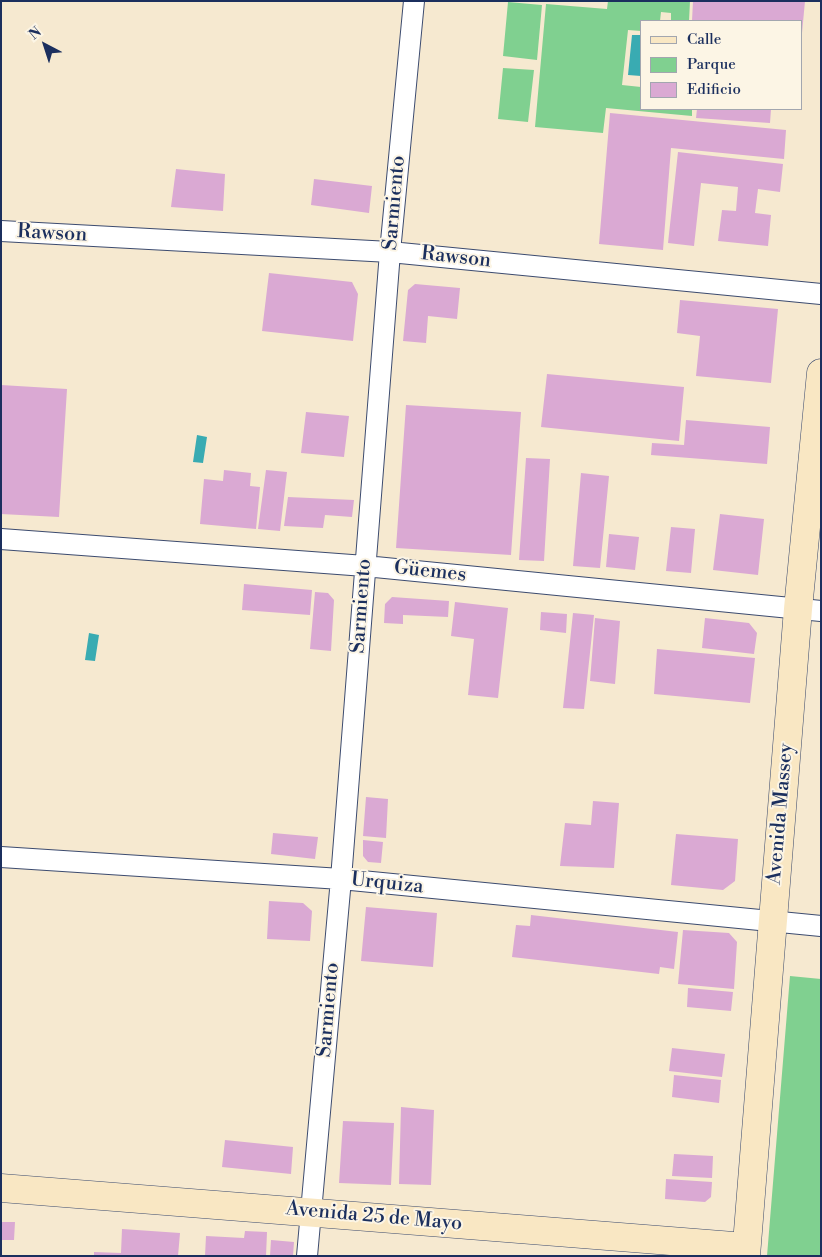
<!DOCTYPE html>
<meta charset="utf-8">
<style>
body{margin:0}
#map{position:relative;width:822px;height:1257px;overflow:hidden;background:#f6e9d0;font-family:"Libre Bodoni",serif}
canvas{display:block}
.frame{position:absolute;inset:0;border:2px solid #1b2f5e;pointer-events:none}
.legend{position:absolute;left:640px;top:20px;width:162px;height:90px;box-sizing:border-box;background:#fcf5e5;border:1px solid #a2a6af;margin:0;padding:6px 9px;list-style:none;font-size:15px;color:#1b2f5e}
.legend li{display:flex;align-items:center;gap:10px;height:25px}
.legend b{width:25px;border:1px solid #a2a6af}
.north{position:absolute;left:20px;top:20px;width:50px;height:50px;-webkit-text-stroke:4px #fcf5e5;paint-order:stroke;rotate:320deg;font-size:14px;font-weight:700;line-height:20px;text-align:center;color:#1b2f5e}
.north::after{content:'';display:block;margin:auto;width:18px;height:22px;background:#1b2f5e;clip-path:polygon(50% 0,100% 100%,50% 72%,0 100%)}
</style>
<div id="map">
<canvas width="822" height="1257"></canvas>
<div class="frame"></div>
<ul class="legend">
<li><b style="height:6px;background:#f9e7c3"></b>Calle</li>
<li><b style="height:14px;background:#80d090"></b>Parque</li>
<li><b style="height:14px;background:#daa9d3"></b>Edificio</li>
</ul>
<div class="north">N</div>
</div>
<script>
const c = document.querySelector('canvas').getContext('2d');
c.lineJoin = 'round';
function fill(path, color) {
  c.fillStyle = color;
  c.fill(path, 'evenodd');
}
function poly(rows) {
  const path = new Path2D();
  for (const r of rows) {
    path.moveTo(r[0], r[1]);
    for (let i = 2; i < r.length; i += 2) path.lineTo(r[i], r[i + 1]);
  }
  return path;
}
function trace(path, color, width, dash) {
  c.strokeStyle = color;
  c.lineWidth = width;
  c.lineCap = dash ? 'butt' : 'round';
  c.setLineDash(dash || []);
  c.stroke(path);
}
function drawText(font, color, halo, rows, align = 'center') {
  c.font = font + ' "Libre Bodoni",serif';
  c.lineWidth = 4;
  c.setLineDash([]);
  c.textBaseline = 'middle';
  c.strokeStyle = halo;
  c.fillStyle = color;
  for (const [text, x, y, turn = 0] of rows) {
    c.save();
    c.translate(x, y);
    c.rotate((+turn || 0) * Math.PI / 180);
    c.textAlign = isNaN(turn) ? turn : align;
    if (halo) c.strokeText(text, 0, 0);
    c.fillText(text, 0, 0);
    c.restore();
  }
}
fill(poly([
 [608,1,690,1,689,21,671,21,671,13,661,12,660,21,641,21,641,31,628,30,622,85,641,87,641,109,692,109,692,116,606,108,603,133,535,127,546,4,607,9],
 [508,2,542,5,537,60,503,56],
 [503,68,534,70,528,122,498,119],
 [790,976,821,979,821,1256,767,1256]
]), '#80d090');
fill(poly([
 [632,35,641,35,641,76,628,75],
 [197,435,207,437,203,463,193,462],
 [89,633,99,635,95,661,85,660]
]), '#39abb2');
fill(poly([
 [693,1,805,1,802,33,801,33,801,21,692,21],
 [697,109,771,109,770,123,696,118],
 [610,113,786,130,784,159,671,148,663,250,599,244],
 [678,152,783,164,780,192,758,189,755,213,771,215,768,246,718,241,722,210,736,211,738,187,701,183,694,246,668,243],
 [176,169,225,174,223,211,171,207],
 [314,179,372,186,369,213,311,205],
 [269,273,352,282,358,294,353,341,262,331],
 [415,284,460,288,457,319,428,316,426,343,403,341,408,290],
 [680,300,778,309,771,383,696,376,700,336,677,333],
 [547,374,684,387,679,441,541,427],
 [1,385,67,389,59,517,1,514],
 [406,405,521,412,511,555,396,548],
 [306,412,349,416,344,457,301,453],
 [686,420,770,427,767,464,651,455,652,443,684,445],
 [526,458,550,459,544,561,519,560],
 [224,470,251,473,250,486,260,487,256,529,200,524,204,479,223,481],
 [266,470,287,472,280,531,258,529],
 [581,473,609,476,600,568,573,566],
 [288,497,354,500,352,517,325,515,323,528,284,526],
 [720,514,764,519,758,575,713,570],
 [671,527,695,529,691,573,666,571],
 [609,534,639,537,635,570,606,567],
 [244,584,312,590,310,615,242,610],
 [315,592,328,593,334,600,331,651,310,649],
 [392,597,449,601,448,617,403,615,403,624,384,623,385,604],
 [455,602,508,608,498,698,468,695,474,639,451,636],
 [541,612,567,614,566,633,540,630],
 [573,613,594,615,584,709,563,708],
 [595,618,620,621,615,684,590,681],
 [705,618,749,623,757,633,754,654,702,648],
 [657,649,755,658,750,703,654,694],
 [366,797,388,799,386,838,363,836],
 [593,801,619,803,614,868,560,866,565,823,591,825],
 [273,833,318,837,315,859,271,854],
 [676,834,738,839,735,881,723,890,671,885],
 [363,840,383,842,381,863,368,862,363,856],
 [269,901,303,903,312,911,310,941,267,939],
 [366,907,437,913,433,967,361,961],
 [531,915,678,932,674,969,660,967,659,974,512,957,516,925,530,926],
 [683,930,729,933,737,942,734,989,678,984],
 [688,988,733,992,731,1011,687,1007],
 [672,1048,725,1054,722,1077,669,1071],
 [674,1075,721,1080,719,1103,672,1097],
 [401,1107,434,1110,431,1185,399,1184],
 [343,1121,394,1123,391,1185,339,1183],
 [225,1140,293,1147,291,1174,222,1167],
 [674,1154,713,1156,712,1178,672,1176],
 [666,1179,712,1182,711,1197,705,1202,665,1199],
 [1,1222,15,1222,14,1240,1,1240],
 [122,1229,180,1233,178,1256,94,1256,94,1252,121,1253],
 [245,1231,267,1232,266,1256,205,1256,206,1236,244,1238],
 [271,1240,294,1242,293,1256,270,1256]
]), '#daa9d3');
const street = poly([
 [1,231,390,252,821,294],
 [1,539,365,566,821,611],
 [1,857,341,879,821,926],
 [307,1256,341,879,390,252,414,1]
]);
const secondary = poly([
 [1,1188,746,1247],
 [746,1256,798,609,821,373]
]);
trace(street, '#3c4b6f', 22);
trace(secondary, '#3c4b6f', 29);
trace(street, '#fff', 20);
trace(secondary, '#f9e7c3', 28);
drawText('20px', '#1b2f5e', '#fcf5e5', [
 ["Sarmiento",395,203,-85],
 ["Rawson",52,234,3],
 ["Rawson",456,258,6],
 ["Güemes",430,572,6],
 ["Sarmiento",362,606,-86],
 ["Avenida Massey",781,814,-85],
 ["Urquiza",387,884,6],
 ["Sarmiento",329,1010,-85],
 ["Avenida 25 de Mayo",374,1217,5]
]);
</script>
